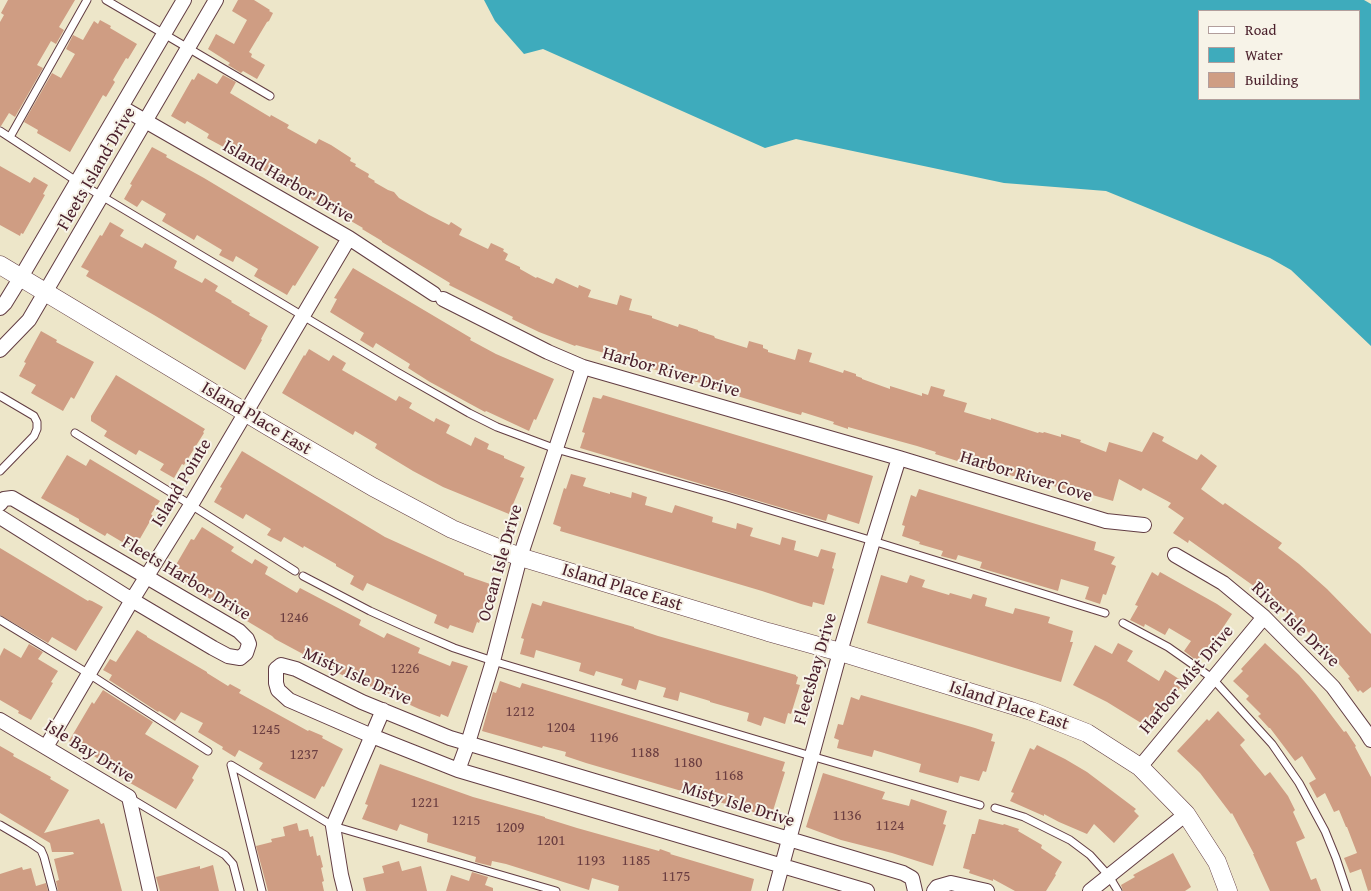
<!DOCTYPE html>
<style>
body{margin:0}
#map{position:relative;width:1371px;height:891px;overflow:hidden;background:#ede6c9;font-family:"Gentium Book Plus",serif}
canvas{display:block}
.legend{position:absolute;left:1198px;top:10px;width:162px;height:90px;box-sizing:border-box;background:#f7f3e8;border:1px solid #b29e9c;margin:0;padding:6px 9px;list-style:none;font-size:15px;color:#4a1f2b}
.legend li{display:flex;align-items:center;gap:10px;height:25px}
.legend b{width:25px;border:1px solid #b29e9c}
</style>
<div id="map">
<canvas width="1371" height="891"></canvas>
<ul class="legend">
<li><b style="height:6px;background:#fff"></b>Road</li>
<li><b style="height:14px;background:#3eabbc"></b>Water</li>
<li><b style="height:14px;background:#cf9d83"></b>Building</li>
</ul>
</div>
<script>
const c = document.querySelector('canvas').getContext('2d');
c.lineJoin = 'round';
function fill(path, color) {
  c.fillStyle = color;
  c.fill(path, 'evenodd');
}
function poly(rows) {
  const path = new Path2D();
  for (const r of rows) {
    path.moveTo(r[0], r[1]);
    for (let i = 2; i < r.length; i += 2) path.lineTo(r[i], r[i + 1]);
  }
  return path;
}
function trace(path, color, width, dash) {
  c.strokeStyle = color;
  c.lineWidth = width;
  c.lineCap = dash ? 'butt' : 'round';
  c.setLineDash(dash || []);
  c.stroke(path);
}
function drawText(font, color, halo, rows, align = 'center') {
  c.font = font + ' "Gentium Book Plus",serif';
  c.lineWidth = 4;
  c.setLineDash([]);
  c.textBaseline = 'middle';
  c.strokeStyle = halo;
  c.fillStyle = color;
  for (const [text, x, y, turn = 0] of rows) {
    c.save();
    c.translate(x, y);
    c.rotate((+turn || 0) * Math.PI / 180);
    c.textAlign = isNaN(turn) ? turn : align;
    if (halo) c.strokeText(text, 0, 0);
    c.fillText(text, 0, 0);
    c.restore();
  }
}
fill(poly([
 [484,0,1364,0,1371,4,1371,346,1291,270,1270,258,1106,191,1004,183,796,139,765,148,543,49,524,54,495,21],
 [1200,11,1360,11,1360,99,1200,99]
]), '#3eabbc');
fill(poly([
 [8,0,75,0,59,27,64,30,56,44,51,41,37,65,43,68,15,117,9,113,1,126,0,126,0,22,4,15,1,13],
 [238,0,254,0,270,10,269,11,273,13,269,21,267,22,249,52,252,54,251,57,265,65,257,79,243,71,241,73,228,65,230,63,208,49,216,34,234,44,247,20,232,11],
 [100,20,111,26,110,28,137,44,128,59,126,58,113,80,115,82,106,97,103,95,70,152,37,133,38,130,24,122,52,73,61,78,75,54,66,49,73,35,83,40,94,21,98,24],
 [198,73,217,84,223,75,236,82,230,93,270,117,271,115,289,125,287,128,316,144,319,139,331,145,351,158,350,161,356,164,355,166,369,174,368,177,375,181,374,182,388,190,394,192,399,198,429,215,449,225,451,222,462,229,459,235,488,249,491,243,504,249,503,251,508,254,505,260,520,267,520,269,536,278,537,277,553,284,556,278,578,288,579,285,591,290,588,297,617,305,620,295,632,299,629,310,652,316,652,318,678,327,679,324,698,330,698,331,714,336,715,338,747,348,749,341,763,345,763,348,768,350,768,352,795,360,798,349,812,353,809,362,816,364,843,373,844,370,856,374,856,376,862,378,862,379,890,389,890,386,922,396,922,393,928,395,931,386,945,390,943,396,967,403,964,412,991,420,991,418,1038,433,1039,432,1043,433,1044,432,1061,437,1061,434,1081,440,1080,442,1106,452,1109,442,1142,452,1153,432,1164,437,1162,441,1197,460,1201,454,1217,466,1201,489,1223,505,1225,503,1282,543,1278,548,1299,564,1327,589,1371,634,1371,687,1363,693,1360,690,1358,692,1348,678,1350,677,1328,651,1326,653,1316,641,1317,640,1281,607,1282,606,1189,540,1188,543,1173,533,1184,518,1168,507,1171,503,1143,488,1141,491,1119,479,1113,501,1089,494,1088,496,1019,476,1019,478,997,471,996,473,935,454,936,452,917,446,848,427,848,429,833,424,834,422,802,412,801,415,790,412,714,389,714,387,622,360,622,358,576,345,575,346,539,332,512,319,513,317,449,285,450,283,402,254,382,242,382,241,362,229,363,228,330,209,329,210,242,157,207,138,209,134,187,121,185,124,171,116,192,79,194,80],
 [152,147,167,155,166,157,204,178,319,247,295,286,293,285,287,295,254,276,258,269,236,256,233,262,219,255,222,250,197,235,194,240,162,221,166,214,142,200,137,207,124,199,132,185,130,184],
 [0,166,30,183,34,177,48,185,43,194,45,195,23,234,21,233,20,236,0,225],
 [110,222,124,230,120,236,142,248,145,243,177,261,174,268,202,283,205,278,218,286,215,291,232,301,231,302,250,313,249,315,268,326,261,339,262,340,245,370,154,315,86,276,89,271,81,267,100,235,102,236],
 [353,268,471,338,470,340,496,354,554,379,536,420,534,419,529,431,486,411,485,412,430,382,408,368,410,364,376,343,373,348,360,340,364,333,330,312,337,299,334,298],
 [41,331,57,340,56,342,94,362,74,399,71,397,63,411,31,393,36,385,19,376,26,363,24,362],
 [309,349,329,361,333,355,346,363,342,370,396,401,399,396,412,403,409,408,434,422,436,418,450,425,446,433,471,446,475,437,489,444,487,449,504,456,504,458,525,467,520,477,524,478,509,514,443,487,413,471,375,448,377,444,355,431,353,435,282,393,304,355,305,356],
 [116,375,205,429,203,432,204,433,184,465,182,464,174,478,160,470,164,464,139,450,136,455,104,436,107,431,91,421,91,416],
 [603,395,873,476,859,524,828,514,826,521,580,448,585,433,582,432,593,397,601,399],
 [242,451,385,537,464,573,464,575,493,585,479,623,477,622,473,633,450,625,448,629,434,623,437,615,367,583,363,591,350,584,354,576,336,566,336,564,304,546,303,548,284,537,281,542,267,535,271,529,246,514,243,519,214,502,222,488,220,487],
 [67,455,86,466,90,459,160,501,151,514,153,516,134,549,107,533,105,536,79,521,79,519,41,498],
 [571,474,586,478,583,486,610,494,610,492,631,498,632,492,647,497,645,505,672,513,675,505,713,517,712,522,736,529,737,523,753,528,750,536,780,545,782,537,796,541,794,550,818,557,821,549,836,553,832,568,834,569,824,605,813,602,812,607,801,604,762,591,560,531,561,527,553,524,564,488,566,489],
 [919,489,1096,542,1094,550,1115,557,1111,564,1116,566,1106,595,1103,594,1100,604,1085,599,1089,587,1061,579,1058,591,980,568,982,562,958,555,956,560,941,556,943,551,919,544,920,542,902,536,905,526,902,525,911,495,916,497],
 [202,527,234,547,231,551,252,564,255,559,268,567,265,574,297,593,300,588,361,620,359,625,384,638,387,633,420,648,418,653,450,666,452,661,468,666,448,717,441,714,440,717,419,709,358,681,357,683,275,639,272,636,170,575,191,539,194,540],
 [0,548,88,601,89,600,92,601,103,607,76,651,52,637,48,643,0,615],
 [1152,572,1158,576,1160,572,1217,604,1232,614,1206,653,1204,651,1197,661,1184,651,1191,641,1169,628,1165,635,1145,624,1144,627,1130,620,1138,606,1135,605],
 [881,575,907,583,910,575,925,580,922,587,949,595,950,593,971,599,973,594,987,598,985,606,1013,614,1015,608,1035,613,1050,617,1048,623,1073,631,1070,642,1073,642,1061,682,867,623],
 [543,601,634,627,634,628,658,636,796,675,796,676,798,677,796,684,800,685,791,714,788,713,785,724,764,717,761,726,747,721,749,713,710,702,710,701,680,692,678,701,663,697,666,688,639,680,636,690,621,685,623,679,596,671,594,676,579,671,581,663,536,650,534,658,520,654,524,639,521,638,532,603,541,606],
 [137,630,147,636,147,637,207,672,207,673,228,686,230,684,241,690,239,693,308,731,309,730,323,736,322,738,343,749,324,787,322,786,315,799,259,769,263,763,239,750,235,757,222,749,223,747,198,732,203,723,181,712,175,721,159,711,158,712,109,680,112,675,103,670,110,659,116,662],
 [1118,643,1133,651,1127,661,1159,681,1165,670,1179,679,1178,680,1183,683,1176,694,1173,693,1152,726,1147,723,1146,726,1107,702,1073,685,1095,645,1112,654],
 [1265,643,1299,675,1316,695,1344,732,1346,731,1356,746,1355,747,1371,777,1371,890,1368,891,1361,869,1350,873,1344,858,1357,853,1347,827,1346,827,1339,810,1334,812,1325,793,1317,798,1309,783,1316,779,1302,756,1295,761,1270,728,1269,728,1258,716,1261,714,1246,699,1249,696,1233,681,1243,671,1241,669],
 [29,644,43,652,38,659,58,671,51,682,53,683,31,720,18,713,19,711,0,700,0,656,4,648,21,658],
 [500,681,520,688,522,683,785,762,782,771,785,772,772,814,768,812,767,816,586,763,565,756,566,752,543,746,542,748,482,731,493,692,496,693],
 [103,690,153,722,145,734,199,766,192,778,194,780,176,809,109,771,112,767,69,741,92,702,94,704],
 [861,695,975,728,993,734,991,741,995,742,986,772,983,771,979,781,960,776,958,783,919,772,921,764,874,750,872,757,837,748,839,740,834,738,838,724,843,725,851,697,859,700],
 [1218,711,1245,740,1240,745,1265,776,1270,772,1288,796,1295,810,1293,812,1305,838,1296,842,1297,845,1311,880,1316,878,1321,891,1270,891,1253,854,1254,854,1232,813,1231,814,1200,773,1177,751,1207,719,1209,721],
 [1037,745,1065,759,1087,772,1136,809,1134,811,1139,816,1114,843,1094,824,1087,834,1059,822,1044,814,1044,816,1010,801,1014,793,1011,792,1030,748,1034,750],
 [0,746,14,754,13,756,51,777,50,779,69,790,44,833,99,819,101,824,104,823,122,891,58,891,56,881,59,880,54,859,74,854,73,852,52,852,50,843,0,813],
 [380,764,473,797,545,817,545,818,577,828,659,851,660,849,671,853,670,854,754,879,751,891,618,891,619,886,592,878,589,890,506,864,492,861,491,866,475,862,476,857,427,842,428,834,400,824,397,831,362,819,368,805,365,804],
 [823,773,885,792,882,799,909,806,911,799,947,811,943,824,946,825,933,866,892,853,841,840,806,827],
 [979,819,1003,825,1004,824,1019,829,1018,831,1042,845,1041,848,1062,862,1055,874,1056,875,1046,891,1015,891,993,879,993,881,969,873,970,870,963,868,972,834,975,834],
 [297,823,299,831,308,829,310,837,313,836,317,856,320,855,323,867,321,868,324,881,322,882,324,891,268,891,256,846,272,842,271,839,285,836,283,827],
 [1173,853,1191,887,1185,891,1123,891,1121,885,1135,877,1133,875],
 [399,861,402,871,421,866,427,891,366,891,363,878,384,873,382,866],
 [213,865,219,891,160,891,156,877,200,866,200,869],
 [22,867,23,870,31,868,36,886,46,883,48,891,0,891,0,874],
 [472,872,488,877,485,885,493,888,493,891,446,891,451,875,469,881]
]), '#cf9d83');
const service = poly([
 [106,0,270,96],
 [0,131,78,182,397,372,469,413,497,427,556,449,727,497,873,541,1105,613],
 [10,137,87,0],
 [0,396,34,416,37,422,37,429,34,436,0,471],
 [75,433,191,505,295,571],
 [303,576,370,611,412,630,454,648,493,661,811,756,980,805],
 [0,620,89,674,208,751],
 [1123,623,1168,647,1212,678,1272,744,1299,783,1325,831,1336,858,1347,891],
 [130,798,225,855,233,864,240,891],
 [995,808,1024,817,1070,840,1090,855,1109,876,1118,891],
 [0,825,29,842,41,850,44,857,53,891],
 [262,891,231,765,333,826,556,891]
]);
const minor = poly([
 [121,107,349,238,434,294],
 [443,299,548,352,583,367,899,458,1106,521,1144,525],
 [0,308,5,303,21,277,184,0],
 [0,350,29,320,216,0],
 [0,504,4,499,12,498,239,631,247,639,249,644,246,653,240,658,228,656,213,648,132,600,0,517],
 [1175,555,1223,583,1264,617,1333,687,1366,732,1371,740],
 [0,720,129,797,150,891],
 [46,747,132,600,191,505,349,238],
 [1140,767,1264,617],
 [458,770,468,743,493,661,520,557,583,367],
 [345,891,341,875,333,826,383,710],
 [775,891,840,652,873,541,899,458],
 [867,891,458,770,372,736,289,700,278,690,276,683,276,669,281,665,296,669,362,702,450,738,903,873,912,878,915,891],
 [934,891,937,887,951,883,987,891],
 [1090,891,1186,814]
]);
const tertiary = poly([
 [0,265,268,426,373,487,452,529,520,557,768,632,840,652,1031,711,1087,733,1140,767,1186,814,1217,862,1228,891]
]);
trace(service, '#623d43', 9);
trace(minor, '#623d43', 16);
trace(tertiary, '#623d43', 19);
trace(service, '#fff', 7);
trace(minor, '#fff', 14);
trace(tertiary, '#fff', 18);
drawText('15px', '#6b3e41', null, [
 ["1246",294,618],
 ["1226",405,669],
 ["1212",520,712],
 ["1204",561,728],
 ["1245",266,730],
 ["1196",604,738],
 ["1188",645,753],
 ["1237",304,755],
 ["1180",688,763],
 ["1168",729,776],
 ["1221",425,803],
 ["1136",847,816],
 ["1215",466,821],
 ["1124",890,826],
 ["1209",510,828],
 ["1201",551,841],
 ["1193",591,861],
 ["1185",636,861],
 ["1175",676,877]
]);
drawText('18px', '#4a1f2b', '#f7f3e8', [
 ["Fleets Island Drive",97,169,-60],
 ["Island Harbor Drive",288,182,30],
 ["Harbor River Drive",671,373,16],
 ["Island Place East",256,419,31],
 ["Harbor River Cove",1026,477,17],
 ["Island Pointe",182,483,-59],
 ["Ocean Isle Drive",501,563,-74],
 ["Fleets Harbor Drive",186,579,31],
 ["Island Place East",622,588,17],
 ["River Isle Drive",1295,625,44],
 ["Fleetsbay Drive",816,669,-74],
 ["Misty Isle Drive",357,677,24],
 ["Harbor Mist Drive",1187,680,-50],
 ["Island Place East",1009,706,18],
 ["Isle Bay Drive",89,752,32],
 ["Misty Isle Drive",738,805,17]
]);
</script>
